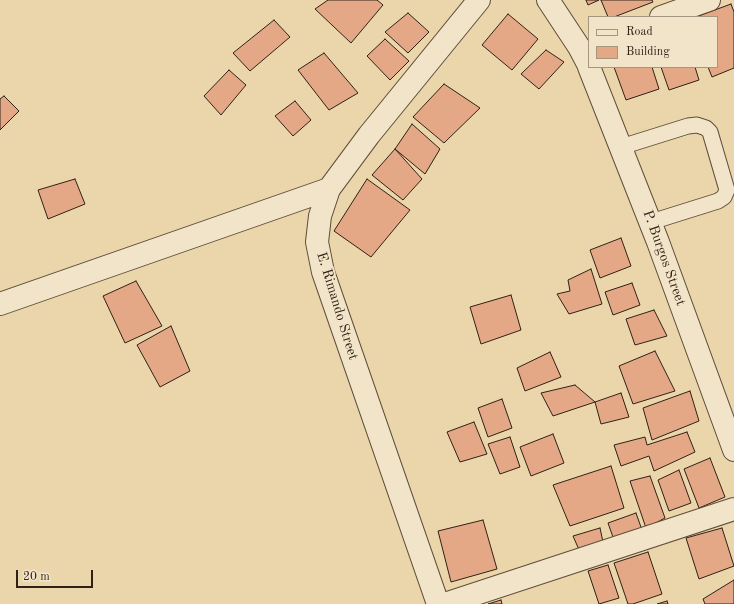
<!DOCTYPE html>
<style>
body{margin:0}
#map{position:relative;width:734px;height:604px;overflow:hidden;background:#ebd5aa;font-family:"Old Standard TT",serif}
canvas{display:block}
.legend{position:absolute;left:588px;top:16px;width:130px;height:52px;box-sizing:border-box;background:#f2e4c8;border:1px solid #a49681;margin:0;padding:5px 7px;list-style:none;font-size:12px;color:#2f2116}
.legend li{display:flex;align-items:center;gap:8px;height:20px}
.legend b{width:20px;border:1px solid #a49681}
.scale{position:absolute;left:16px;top:570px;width:77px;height:18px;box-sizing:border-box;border:2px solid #2f2116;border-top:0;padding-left:5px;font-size:12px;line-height:14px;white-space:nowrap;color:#2f2116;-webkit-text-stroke:3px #f2e4c8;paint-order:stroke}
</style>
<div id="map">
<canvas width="734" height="604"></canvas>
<ul class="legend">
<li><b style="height:5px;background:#f2e4c8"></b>Road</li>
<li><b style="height:11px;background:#e5a886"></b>Building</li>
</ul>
<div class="scale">20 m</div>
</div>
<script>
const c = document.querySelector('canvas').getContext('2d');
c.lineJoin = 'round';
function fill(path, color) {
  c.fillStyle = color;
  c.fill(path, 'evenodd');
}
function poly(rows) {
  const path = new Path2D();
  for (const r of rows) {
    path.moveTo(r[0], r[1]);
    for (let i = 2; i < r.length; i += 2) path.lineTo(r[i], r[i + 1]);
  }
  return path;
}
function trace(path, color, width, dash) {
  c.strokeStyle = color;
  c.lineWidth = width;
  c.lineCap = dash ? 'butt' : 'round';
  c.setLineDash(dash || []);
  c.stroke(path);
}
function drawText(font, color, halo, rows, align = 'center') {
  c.font = font + ' "Old Standard TT",serif';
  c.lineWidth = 4;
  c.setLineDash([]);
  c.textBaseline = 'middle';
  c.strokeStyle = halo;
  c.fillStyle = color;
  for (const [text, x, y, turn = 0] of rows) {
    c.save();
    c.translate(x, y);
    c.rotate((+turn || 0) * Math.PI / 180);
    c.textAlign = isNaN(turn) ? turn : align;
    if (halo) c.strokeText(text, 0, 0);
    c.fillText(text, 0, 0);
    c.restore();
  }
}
const building = poly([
 [328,0,377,0,383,5,351,43,315,9,328,0],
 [586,0,599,0,588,5,586,0],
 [601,0,652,0,653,2,614,17,608,17,601,0],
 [731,4,734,12,734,68,712,77,708,67,717,67,717,17,696,17,731,4],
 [408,13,429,32,408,53,385,32,408,13],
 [508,14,538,39,512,70,482,45,508,14],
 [274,20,290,37,250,71,233,53,274,20],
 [385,39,409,61,390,80,367,56,385,39],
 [546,50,564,62,539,89,521,74,546,50],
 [324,53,358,93,329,110,298,70,324,53],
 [614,67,652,67,659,89,626,100,614,67],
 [661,67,695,67,699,80,669,90,661,67],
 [229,70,246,85,221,115,204,96,229,70],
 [444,84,480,108,444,143,413,117,444,84],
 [4,96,19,111,0,130,0,99,4,96],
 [295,101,311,120,293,136,275,116,295,101],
 [412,124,440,149,425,174,395,149,412,124],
 [395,149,422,179,403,200,372,175,395,149],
 [75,179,85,204,48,219,38,190,75,179],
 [367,179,410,210,371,257,334,231,367,179],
 [621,238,631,266,600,278,590,250,621,238],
 [591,269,602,304,569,314,557,294,570,291,568,280,591,269],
 [136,281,162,326,125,343,103,296,136,281],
 [632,283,640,305,613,315,605,292,632,283],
 [511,295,521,330,481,344,470,307,511,295],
 [654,310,667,336,635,345,626,319,654,310],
 [171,326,190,371,160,387,137,345,171,326],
 [655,351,675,391,633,404,619,366,655,351],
 [550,352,561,377,525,391,517,368,550,352],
 [575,385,595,402,553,416,541,393,575,385],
 [690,391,699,421,652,440,643,408,690,391],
 [621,393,629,417,601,424,595,402,621,393],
 [502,399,512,428,488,437,478,408,502,399],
 [474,422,487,454,460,462,447,432,474,422],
 [687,432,695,452,654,471,649,456,621,466,614,445,645,437,647,445,687,432],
 [553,434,564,463,531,476,520,447,553,434],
 [510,437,520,467,500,474,488,444,510,437],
 [710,458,725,497,699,508,684,469,710,458],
 [611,466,624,508,570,526,553,485,611,466],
 [679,470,691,503,669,511,658,480,679,470],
 [650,476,665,518,646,528,630,481,650,476],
 [636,513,642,530,614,540,608,523,636,513],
 [483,520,497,569,451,582,438,531,483,520],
 [600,528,603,542,580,552,573,536,600,528],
 [722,528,734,566,699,579,686,538,722,528],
 [648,552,662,594,633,604,628,604,614,563,648,552],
 [608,565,619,598,599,604,588,571,608,565],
 [734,580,734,604,705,604,703,599,734,580],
 [501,600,502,604,488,604,501,600],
 [667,601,668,604,657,604,667,601]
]);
fill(building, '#e5a886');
trace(building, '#2f2116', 1);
const service = poly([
 [621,147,688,126,697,125,706,128,710,132,727,190,724,197,718,201,651,222]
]);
const minor = poly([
 [548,0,579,47,589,66],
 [661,17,709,0],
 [589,67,658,242,734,450],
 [0,304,329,189],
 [438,604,323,272,317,242,320,216,329,189,369,135,479,0],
 [445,604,734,509]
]);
trace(service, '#5e4e3b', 17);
trace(minor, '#5e4e3b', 24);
trace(service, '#f2e4c8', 15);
trace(minor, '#f2e4c8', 22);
drawText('14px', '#2f2116', '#f2e4c8', [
 ["P. Burgos Street",664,258,70],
 ["E. Rimando Street",337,306,73]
]);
</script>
